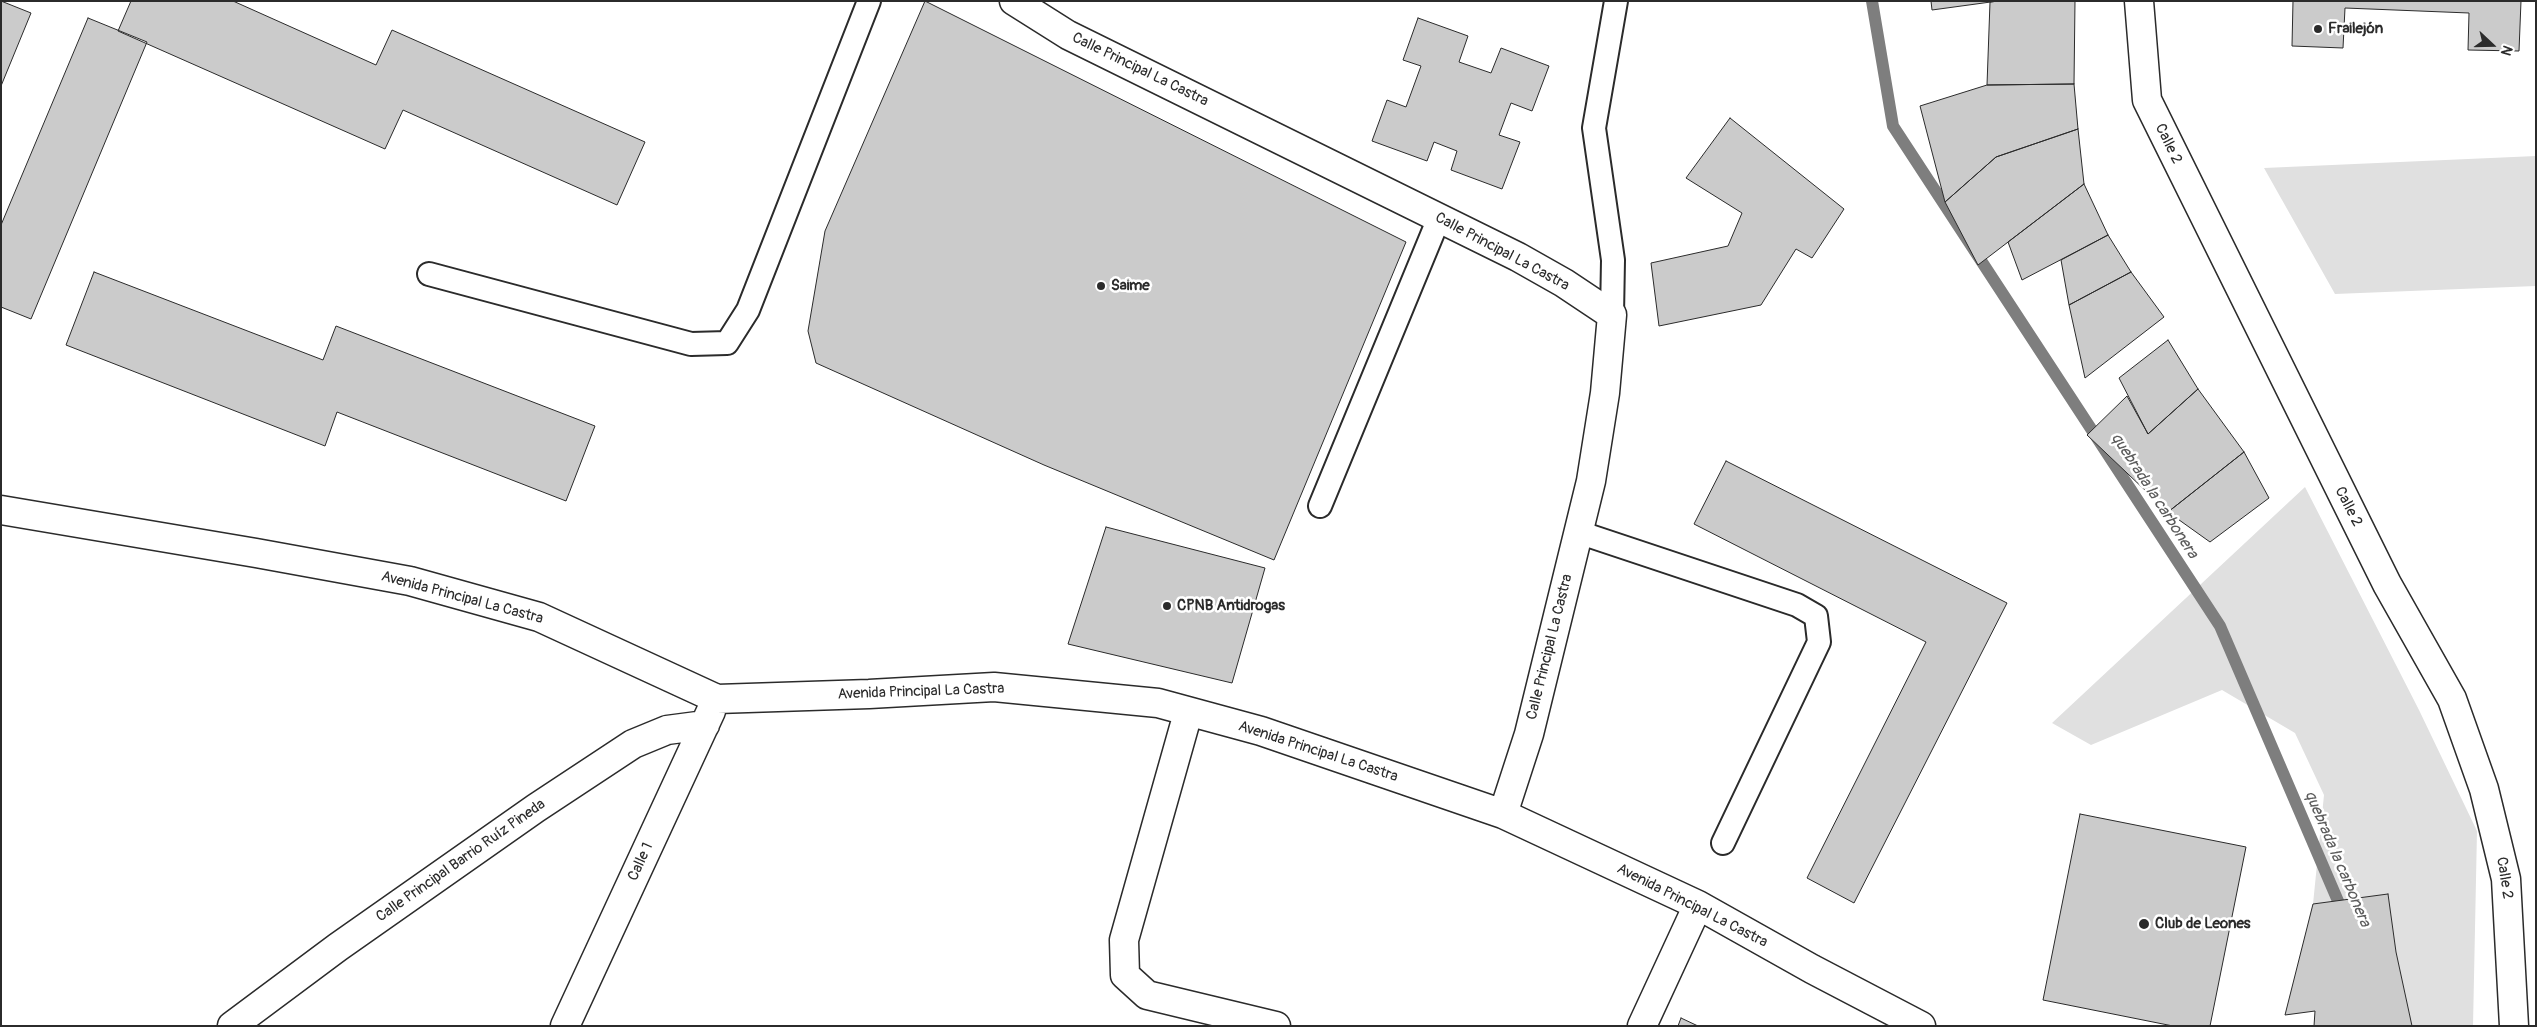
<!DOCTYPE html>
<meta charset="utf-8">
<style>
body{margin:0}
#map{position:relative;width:2537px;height:1027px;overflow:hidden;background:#fff;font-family:Pangolin,sans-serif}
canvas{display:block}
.frame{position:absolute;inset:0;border:2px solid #2b2b2b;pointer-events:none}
.north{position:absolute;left:2467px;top:20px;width:50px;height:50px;-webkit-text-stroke:4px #fff;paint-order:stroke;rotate:111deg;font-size:14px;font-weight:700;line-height:20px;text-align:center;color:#2b2b2b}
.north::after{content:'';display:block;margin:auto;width:18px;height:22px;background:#2b2b2b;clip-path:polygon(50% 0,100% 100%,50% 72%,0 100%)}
</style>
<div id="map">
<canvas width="2537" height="1027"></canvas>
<div class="frame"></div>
<div class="north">N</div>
</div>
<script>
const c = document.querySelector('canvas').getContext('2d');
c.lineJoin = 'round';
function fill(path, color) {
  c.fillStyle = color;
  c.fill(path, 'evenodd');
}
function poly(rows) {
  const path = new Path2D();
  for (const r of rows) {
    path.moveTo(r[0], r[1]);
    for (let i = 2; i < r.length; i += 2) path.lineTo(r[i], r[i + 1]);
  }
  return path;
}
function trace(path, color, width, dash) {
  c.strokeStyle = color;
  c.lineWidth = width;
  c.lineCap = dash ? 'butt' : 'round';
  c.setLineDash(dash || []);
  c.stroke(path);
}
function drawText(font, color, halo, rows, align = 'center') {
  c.font = font + ' Pangolin,sans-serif';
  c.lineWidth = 5;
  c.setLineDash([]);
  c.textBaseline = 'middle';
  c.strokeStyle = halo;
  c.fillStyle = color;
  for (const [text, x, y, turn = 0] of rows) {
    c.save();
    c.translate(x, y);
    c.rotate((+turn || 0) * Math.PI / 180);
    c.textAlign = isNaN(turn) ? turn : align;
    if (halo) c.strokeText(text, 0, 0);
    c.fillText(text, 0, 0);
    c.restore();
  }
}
fill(poly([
 [2536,156,2536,286,2335,294,2264,168],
 [2305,487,2419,710,2477,831,2473,1026,2412,1026,2396,952,2388,894,2313,904,2324,795,2295,733,2222,690,2091,745,2052,723]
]), '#e0e0e0');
trace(poly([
 [1872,1,1893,126,2220,626,2344,915]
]), '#7e7e7e', 12);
const building = poly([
 [1,1,31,13,1,86,1,1],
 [131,1,233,1,376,65,392,30,645,142,617,205,403,110,385,149,118,31,131,1],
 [925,1,1406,242,1274,560,1044,465,816,363,808,331,825,231,925,1],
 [1931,1,1998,1,1932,10,1931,1],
 [1998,1,2075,1,2074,84,1987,85,1990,2,1998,1],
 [2293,1,2521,1,2519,51,2468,50,2469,13,2345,8,2343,48,2292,46,2293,1],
 [88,18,147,42,31,319,1,307,1,225,88,18],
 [1418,18,1468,36,1459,62,1491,73,1501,48,1549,66,1532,111,1511,103,1499,135,1520,142,1502,189,1451,170,1457,151,1434,142,1427,161,1372,141,1387,100,1406,107,1421,66,1403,60,1418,18],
 [2074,84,2078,129,1996,157,1945,202,1920,106,1987,85,2074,84],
 [1730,118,1844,209,1812,258,1796,249,1761,305,1659,326,1651,263,1728,246,1742,213,1686,178,1730,118],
 [2078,129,2084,184,1978,265,1945,202,1996,157,2078,129],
 [2084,184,2108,235,2022,280,2008,242,2084,184],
 [2108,235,2131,272,2069,305,2061,260,2108,235],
 [94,272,323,360,336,326,595,426,566,501,337,412,325,446,66,345,94,272],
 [2131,272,2164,317,2085,378,2069,305,2131,272],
 [2168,340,2198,389,2148,434,2119,378,2168,340],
 [2198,389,2244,452,2168,512,2087,435,2127,396,2148,434,2198,389],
 [2244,452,2269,498,2210,542,2168,512,2244,452],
 [1726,461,2007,603,1854,903,1807,878,1926,642,1694,524,1726,461],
 [1106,527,1265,568,1232,683,1068,644,1106,527],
 [2080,814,2246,847,2210,1026,2173,1026,2043,1000,2080,814],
 [2388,894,2396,952,2412,1026,2314,1026,2315,1011,2285,1015,2313,904,2388,894],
 [1681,1018,1698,1026,1678,1026,1681,1018]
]);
fill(building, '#cbcbcb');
trace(building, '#2b2b2b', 1);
const lane = poly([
 [429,274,691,344,727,343,748,310,869,1],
 [1612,315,1613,260,1594,128,1616,1],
 [1320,506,1439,218],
 [1578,532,1797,605,1816,616,1819,642,1723,843]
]);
const street = poly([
 [1014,1,1068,35,1518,257,1564,283,1612,315,1605,393,1591,481,1529,734,1503,814],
 [2139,1,2147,100,2387,584,2452,699,2484,789,2506,879,2514,1026],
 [1,510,256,553,410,581,539,617,717,699,869,694,994,687,1158,703,1261,731,1503,814,1698,905,1812,969,1921,1026],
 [1188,713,1124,940,1125,975,1147,995,1276,1026],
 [232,1026,338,947,536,808,633,744,667,730,705,725],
 [565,1026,711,711],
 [1642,1026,1698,905]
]);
trace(lane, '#2b2b2b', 26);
trace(street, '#2b2b2b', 31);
trace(lane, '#fff', 22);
trace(street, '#fff', 28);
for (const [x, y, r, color] of [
 [2318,29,5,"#2b2b2b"],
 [1101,286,5,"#2b2b2b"],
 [1167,606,5,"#2b2b2b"],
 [2144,924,6,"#2b2b2b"]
]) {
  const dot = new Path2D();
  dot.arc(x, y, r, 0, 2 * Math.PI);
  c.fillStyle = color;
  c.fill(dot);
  trace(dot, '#fff', 2);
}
drawText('bold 15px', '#2b2b2b', '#fff', [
 ["Frailejón",2328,29],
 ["Saime",1111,286],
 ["CPNB Antidrogas",1177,606],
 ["Club de Leones",2155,924]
], 'left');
drawText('15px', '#2b2b2b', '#fff', [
 ["Calle Principal La Castra",1140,70,26],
 ["Calle 2",2168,144,64],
 ["Calle Principal La Castra",1502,252,28],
 ["Calle 2",2348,507,63],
 ["Avenida Principal La Castra",462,598,15],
 ["Calle Principal La Castra",1550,647,-76],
 ["Avenida Principal La Castra",921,692,-2],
 ["Avenida Principal La Castra",1318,752,18],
 ["Calle Principal Barrio Ruíz Pineda",461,861,-35],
 ["Calle 1",641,862,-65],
 ["Calle 2",2504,878,81],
 ["Avenida Principal La Castra",1692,906,27]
]);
drawText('italic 16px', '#5c5c5c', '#fff', [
 ["quebrada la carbonera",2154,496,57],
 ["quebrada la carbonera",2337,859,67]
]);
</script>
